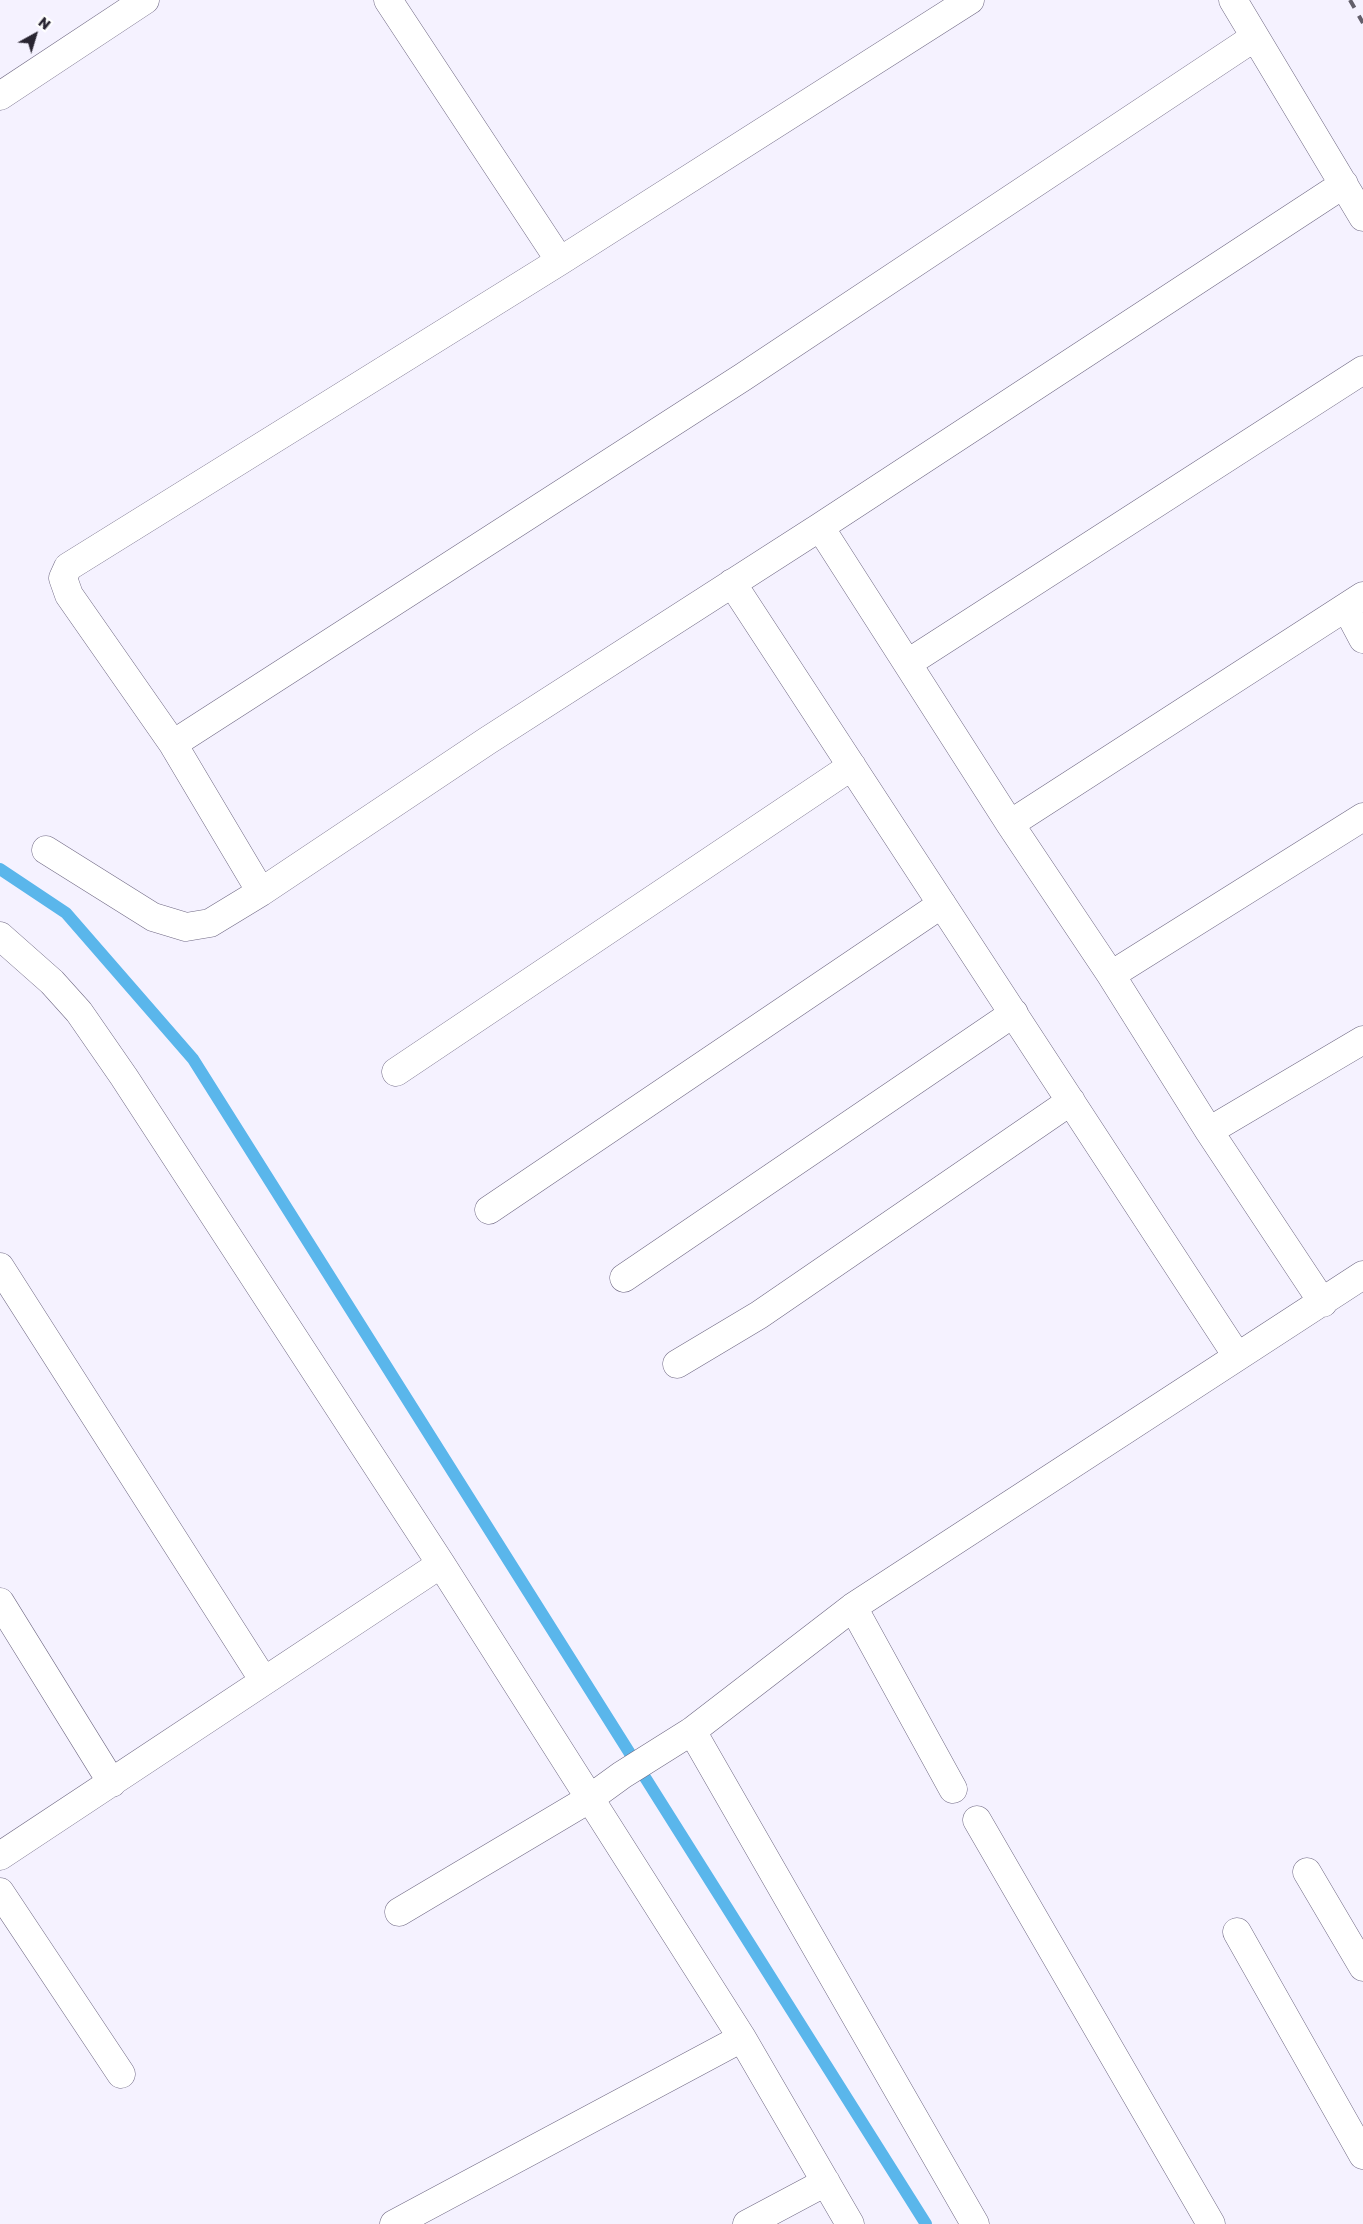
<!DOCTYPE html>
<style>
body{margin:0}
#map{position:relative;width:1363px;height:2224px;overflow:hidden;background:#f5f2ff;font-family:"Golos Text",sans-serif}
canvas{display:block}
.north{position:absolute;left:10px;top:10px;width:50px;height:50px;-webkit-text-stroke:4px #fff;paint-order:stroke;rotate:39deg;font-size:14px;font-weight:700;line-height:20px;text-align:center;color:#292531}
.north::after{content:'';display:block;margin:auto;width:18px;height:22px;background:#292531;clip-path:polygon(50% 0,100% 100%,50% 72%,0 100%)}
</style>
<div id="map">
<canvas width="1363" height="2224"></canvas>
<div class="north">N</div>
</div>
<script>
const c = document.querySelector('canvas').getContext('2d');
c.lineJoin = 'round';
function poly(rows) {
  const path = new Path2D();
  for (const r of rows) {
    path.moveTo(r[0], r[1]);
    for (let i = 2; i < r.length; i += 2) path.lineTo(r[i], r[i + 1]);
  }
  return path;
}
function trace(path, color, width, dash) {
  c.strokeStyle = color;
  c.lineWidth = width;
  c.lineCap = dash ? 'butt' : 'round';
  c.setLineDash(dash || []);
  c.stroke(path);
}
trace(poly([
 [0,869,66,913,193,1059,926,2224]
]), '#5ab6eb', 12);
const minor = poly([
 [388,0,560,261],
 [1233,0,1363,217],
 [0,96,145,0],
 [820,527,1010,824,1111,975,1209,1131,1323,1303],
 [732,583,1237,1356],
 [1346,607,1363,639],
 [908,663,1363,370],
 [173,744,743,377,1255,37],
 [1010,824,1363,596],
 [46,850,153,917,186,927,210,923,261,892,487,741,820,527,1344,184],
 [261,892,173,744,69,595,63,578,68,567,560,261,970,0],
 [0,936,52,982,79,1012,124,1077,441,1564,742,2038,850,2224],
 [1111,975,1363,817],
 [396,1072,852,766],
 [1209,1131,1363,1040],
 [489,1210,942,904],
 [0,1267,264,1681],
 [624,1278,1014,1013],
 [677,1364,759,1315,1071,1101],
 [0,1602,112,1783],
 [853,1607,953,1789],
 [692,1731,975,2224],
 [977,1820,1211,2224],
 [0,1856,441,1564],
 [1307,1872,1363,1967],
 [0,1892,121,2074],
 [399,1912,589,1799,622,1775,692,1731,853,1607,1363,1275],
 [1237,1932,1363,2155],
 [394,2224,742,2038],
 [747,2224,826,2182]
]);
trace(minor, '#6f6883', 29);
trace(minor, '#fff', 28);
trace(poly([
 [1350,0,1363,23]
]), '#635f6b', 4, [9, 9]);
</script>
